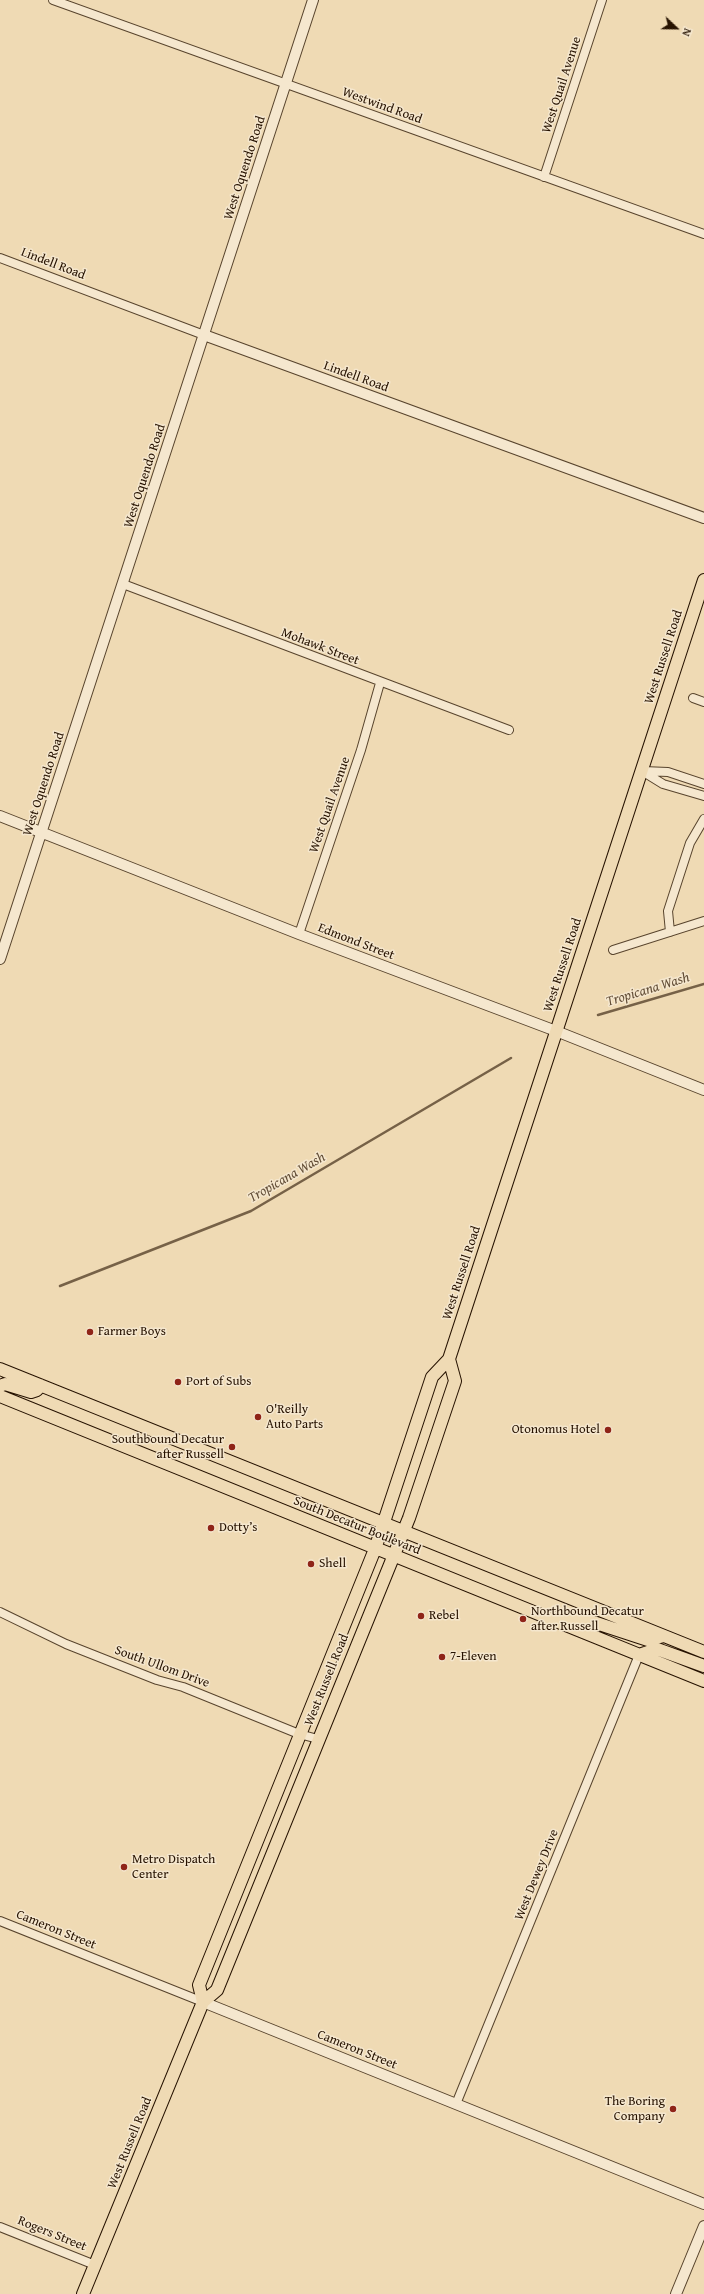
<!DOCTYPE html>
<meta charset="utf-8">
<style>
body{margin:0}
#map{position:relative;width:704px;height:2294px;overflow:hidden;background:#efdab4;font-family:"Gentium Book Plus",serif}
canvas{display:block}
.north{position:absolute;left:656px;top:8px;width:40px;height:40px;-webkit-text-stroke:3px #f5e7ce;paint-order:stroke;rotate:112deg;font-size:11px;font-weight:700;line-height:16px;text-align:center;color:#261200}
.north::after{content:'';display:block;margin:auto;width:14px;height:18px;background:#261200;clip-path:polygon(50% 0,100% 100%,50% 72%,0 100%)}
</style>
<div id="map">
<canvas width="704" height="2294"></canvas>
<div class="north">N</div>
</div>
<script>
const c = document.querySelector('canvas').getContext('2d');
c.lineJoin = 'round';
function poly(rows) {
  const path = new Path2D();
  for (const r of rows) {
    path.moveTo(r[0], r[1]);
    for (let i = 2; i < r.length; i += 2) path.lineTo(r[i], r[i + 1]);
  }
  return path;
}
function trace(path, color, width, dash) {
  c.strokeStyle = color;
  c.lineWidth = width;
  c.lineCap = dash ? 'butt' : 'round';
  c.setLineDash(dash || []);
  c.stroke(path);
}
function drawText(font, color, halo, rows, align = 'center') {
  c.font = font + ' "Gentium Book Plus",serif';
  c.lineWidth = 3;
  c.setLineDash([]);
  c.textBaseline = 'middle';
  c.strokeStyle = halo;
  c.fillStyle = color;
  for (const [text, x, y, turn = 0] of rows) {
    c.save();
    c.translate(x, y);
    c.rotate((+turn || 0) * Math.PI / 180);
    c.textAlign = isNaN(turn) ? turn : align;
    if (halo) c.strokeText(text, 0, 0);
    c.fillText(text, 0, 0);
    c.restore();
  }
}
trace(poly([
 [598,1015,704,984],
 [60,1286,251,1211,511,1058]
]), '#766147', 2.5);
const minor = poly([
 [53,0,704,234],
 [544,177,602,0],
 [0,258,204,335],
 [123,584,509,730],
 [693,698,704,702],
 [642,771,663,784,704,796],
 [643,771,668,772,704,784],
 [670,932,668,911,690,843,704,819],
 [299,934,361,750,380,683],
 [613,950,704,921],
 [0,1612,66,1644,157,1680,183,1687,299,1734,318,1739],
 [0,1921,203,2002],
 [456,2104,639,1655],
 [0,2227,95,2265]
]);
const tertiary = poly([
 [204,335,704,518],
 [0,816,299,934,556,1031,704,1090],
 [0,959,313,0],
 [203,2002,704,2204],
 [676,2294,704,2226]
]);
const primary = poly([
 [0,1369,704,1652],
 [0,1386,5,1384,31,1392,37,1390,40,1385],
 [0,1396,704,1681],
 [557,1618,587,1620,648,1640,664,1636],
 [639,1655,657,1649,704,1666],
 [203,2002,199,1985,375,1549,432,1377,449,1359,704,580],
 [83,2294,203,2002,217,1990,409,1518,455,1381,449,1359]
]);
trace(minor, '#58442d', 10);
trace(tertiary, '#58442d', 12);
trace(primary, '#261200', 14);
trace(minor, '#f5e7ce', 8);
trace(tertiary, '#f5e7ce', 10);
trace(primary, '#efdab4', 12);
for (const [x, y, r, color] of [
 [90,1332,4,"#8f2418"],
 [178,1382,4,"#8f2418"],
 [258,1417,4,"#8f2418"],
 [608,1430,4,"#8f2418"],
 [232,1447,4,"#8f2418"],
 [211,1528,4,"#8f2418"],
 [311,1564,4,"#8f2418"],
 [421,1616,4,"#8f2418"],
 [523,1619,4,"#8f2418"],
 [442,1657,4,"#8f2418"],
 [124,1867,4,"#8f2418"],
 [673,2109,4,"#8f2418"]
]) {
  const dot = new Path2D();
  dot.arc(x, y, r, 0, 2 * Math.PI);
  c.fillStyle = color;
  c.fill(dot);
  trace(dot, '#f5e7ce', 1.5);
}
drawText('13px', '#261200', '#f5e7ce', [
 ["West Quail Avenue",562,85,-72],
 ["Westwind Road",382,106,20],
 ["West Oquendo Road",245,168,-72],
 ["Lindell Road",53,264,21],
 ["Lindell Road",356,377,20],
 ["West Oquendo Road",145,476,-72],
 ["Mohawk Street",320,647,21],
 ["West Russell Road",664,657,-72],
 ["West Oquendo Road",44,784,-72],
 ["West Quail Avenue",330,805,-71],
 ["Edmond Street",356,942,21],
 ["West Russell Road",563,965,-72],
 ["West Russell Road",462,1273,-72],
 ["South Decatur Boulevard",357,1526,22],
 ["South Ullom Drive",162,1667,20],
 ["West Russell Road",327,1680,-68],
 ["West Dewey Drive",537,1875,-68],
 ["Cameron Street",56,1930,22],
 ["Cameron Street",357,2050,22],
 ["West Russell Road",130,2143,-68],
 ["Rogers Street",52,2234,22]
]);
drawText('13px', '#261200', '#f5e7ce', [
 ["Farmer Boys",98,1332],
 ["Port of Subs",186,1382],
 ["O'Reilly",266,1410],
 ["Auto Parts",266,1425],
 ["Otonomus Hotel",600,1430,"right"],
 ["Southbound Decatur",224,1440,"right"],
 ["after Russell",224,1455,"right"],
 ["Dotty’s",219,1528],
 ["Shell",319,1564],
 ["Northbound Decatur",531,1612],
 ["after Russell",531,1627],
 ["Rebel",429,1616],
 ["7-Eleven",450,1657],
 ["Metro Dispatch",132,1860],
 ["Center",132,1875],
 ["The Boring",665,2102,"right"],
 ["Company",665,2117,"right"]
], 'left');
drawText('italic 14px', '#624d36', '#f5e7ce', [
 ["Tropicana Wash",648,990,-17],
 ["Tropicana Wash",287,1178,-30]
]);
</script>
